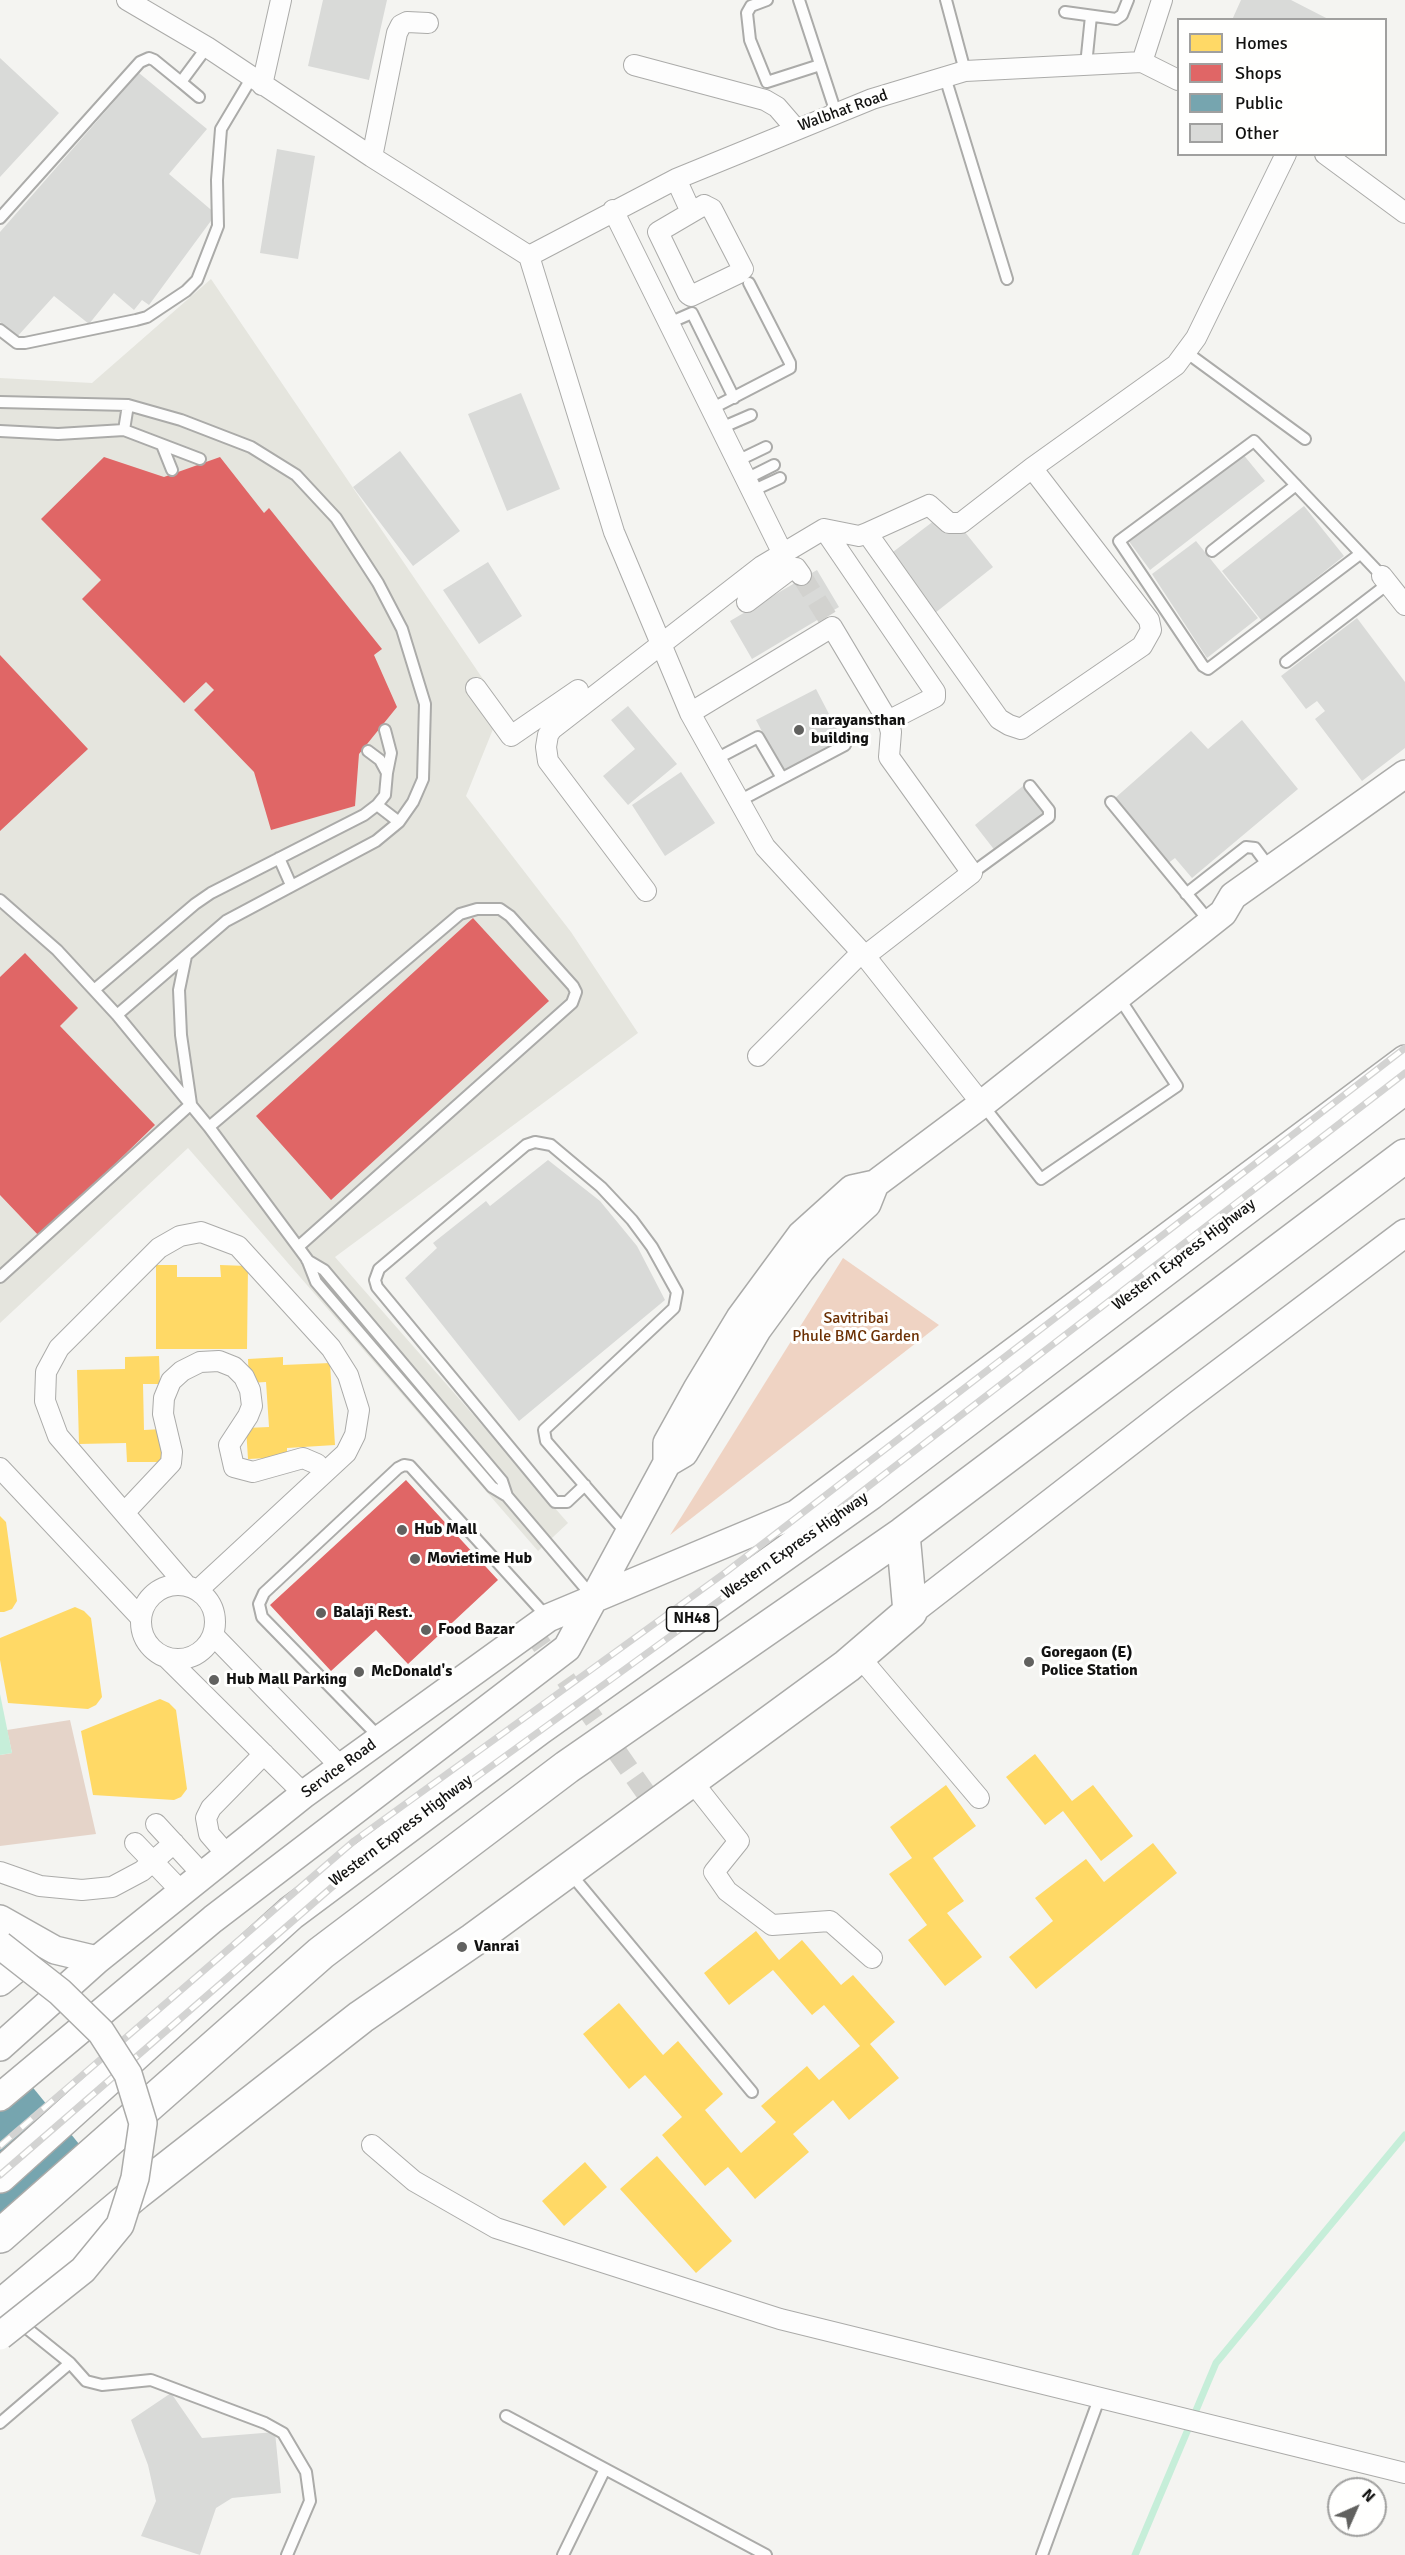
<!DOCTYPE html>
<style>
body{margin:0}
#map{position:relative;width:1405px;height:2555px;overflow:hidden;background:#f4f4f1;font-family:Signika,sans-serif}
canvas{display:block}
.legend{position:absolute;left:1177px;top:18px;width:210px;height:138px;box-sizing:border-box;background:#fffffe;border:2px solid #a0a09f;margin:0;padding:8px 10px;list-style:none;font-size:18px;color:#121211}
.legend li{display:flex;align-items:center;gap:12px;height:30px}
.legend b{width:30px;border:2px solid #a0a09f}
.north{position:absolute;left:1327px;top:2477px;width:60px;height:60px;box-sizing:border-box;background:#fffffe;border:2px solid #a0a09f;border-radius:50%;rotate:45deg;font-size:16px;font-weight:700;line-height:24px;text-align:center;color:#121211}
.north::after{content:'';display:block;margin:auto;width:21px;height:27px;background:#61615f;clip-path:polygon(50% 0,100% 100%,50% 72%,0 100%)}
</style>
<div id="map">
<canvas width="1405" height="2555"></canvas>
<ul class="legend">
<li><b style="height:16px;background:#ffd966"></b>Homes</li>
<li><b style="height:16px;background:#e06666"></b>Shops</li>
<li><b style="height:16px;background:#76a5af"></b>Public</li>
<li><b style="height:16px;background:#d9dad8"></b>Other</li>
</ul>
<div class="north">N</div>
</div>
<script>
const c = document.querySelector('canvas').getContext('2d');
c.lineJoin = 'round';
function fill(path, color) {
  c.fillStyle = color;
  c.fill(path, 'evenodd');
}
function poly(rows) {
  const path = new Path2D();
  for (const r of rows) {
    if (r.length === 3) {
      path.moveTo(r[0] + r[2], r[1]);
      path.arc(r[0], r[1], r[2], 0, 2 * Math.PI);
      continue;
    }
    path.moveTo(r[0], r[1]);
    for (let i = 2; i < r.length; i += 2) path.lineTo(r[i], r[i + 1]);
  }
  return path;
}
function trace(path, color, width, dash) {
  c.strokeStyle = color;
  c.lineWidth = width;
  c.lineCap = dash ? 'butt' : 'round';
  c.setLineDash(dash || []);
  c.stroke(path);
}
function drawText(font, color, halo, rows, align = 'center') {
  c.font = font + ' Signika,sans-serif';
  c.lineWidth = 6;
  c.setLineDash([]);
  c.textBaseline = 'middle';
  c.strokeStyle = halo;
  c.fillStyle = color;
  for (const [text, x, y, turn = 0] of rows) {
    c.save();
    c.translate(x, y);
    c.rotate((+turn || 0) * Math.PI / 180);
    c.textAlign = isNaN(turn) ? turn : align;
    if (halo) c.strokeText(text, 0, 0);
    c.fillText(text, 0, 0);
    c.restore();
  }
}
fill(poly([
 [211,279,502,707,466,796,571,932,638,1033,335,1257,568,1523,538,1551,188,1148,0,1323,0,378,92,383]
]), '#e5e5de');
fill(poly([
 [70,1720,96,1834,0,1846,0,1755,12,1753,7,1730]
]), '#e5d4c9');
fill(poly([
 [843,1258,939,1325,670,1535]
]), '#efd3c3');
fill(poly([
 [0,1694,12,1753,0,1755]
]), '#c6eed9');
fill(poly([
 [156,1265,177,1265,177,1277,221,1277,220,1265,248,1266,247,1349,156,1349],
 [159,1356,160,1384,143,1384,144,1430,162,1429,162,1462,127,1462,126,1443,79,1444,77,1370,125,1369,125,1357],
 [283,1357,283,1365,330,1363,335,1445,287,1448,287,1457,248,1459,246,1428,269,1427,266,1382,249,1383,248,1359],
 [0,1516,6,1522,17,1601,12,1609,4,1612,0,1612],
 [75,1607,84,1611,91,1618,102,1697,96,1705,88,1709,8,1703,0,1660,0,1638],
 [160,1699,169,1703,176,1710,187,1789,181,1797,174,1800,93,1795,81,1731],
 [1035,1754,1072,1801,1093,1785,1133,1836,1101,1861,1063,1811,1045,1825,1006,1777],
 [946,1785,976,1826,933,1858,964,1901,947,1913,982,1957,945,1986,908,1940,927,1925,889,1874,912,1858,890,1827],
 [1153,1843,1177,1873,1036,1989,1009,1957,1053,1921,1035,1898,1086,1859,1104,1882],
 [756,1931,779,1960,802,1940,841,1985,853,1975,895,2022,870,2044,899,2078,849,2120,833,2100,793,2134,809,2152,755,2199,728,2167,705,2186,662,2135,682,2117,645,2075,629,2089,583,2034,619,2003,663,2055,678,2041,723,2094,705,2110,741,2153,776,2122,761,2106,807,2066,819,2080,860,2046,824,2005,812,2015,773,1970,729,2005,704,1973],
 [657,2156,732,2241,696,2273,620,2189],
 [585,2162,607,2187,564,2226,542,2201]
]), '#ffd966');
fill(poly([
 [104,457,164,477,220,457,264,513,269,508,382,649,374,655,397,707,359,754,355,806,271,830,254,772,194,710,214,690,206,682,184,703,82,599,101,580,41,519],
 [0,655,88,749,0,831],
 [473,918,549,1001,331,1200,256,1116],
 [25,953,78,1008,60,1026,155,1125,40,1237,0,1195,0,977],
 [406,1480,498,1580,408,1664,376,1630,331,1671,270,1605]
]), '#e06666');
fill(poly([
 [30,2084,88,2155,0,2228,0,2109]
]), '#76a5af');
trace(poly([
 [1135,2555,1216,2363,1405,2135]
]), '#c6eed9', 7);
fill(poly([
 [323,0,387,0,369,80,308,66],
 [1241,0,1291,0,1330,20,1232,20],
 [0,58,59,113,0,177],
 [139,73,207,129,169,174,216,214,149,305,142,300,134,310,114,293,89,324,54,296,16,338,0,322,0,232],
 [277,149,315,156,298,259,260,253],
 [521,393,560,489,507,511,468,414],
 [400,451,460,531,413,566,353,487],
 [1242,453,1265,481,1150,570,1128,540],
 [1304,506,1344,556,1262,621,1222,571],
 [939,517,952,533,960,526,993,567,935,613,889,555],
 [1196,541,1258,618,1207,658,1152,574],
 [488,562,522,616,479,644,443,590],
 [817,570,839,607,752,659,730,621],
 [1357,618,1405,682,1405,748,1362,781,1315,719,1325,711,1317,701,1306,709,1281,676],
 [816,689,843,741,783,772,756,720],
 [628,706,677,764,628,805,603,776,635,749,611,720],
 [1242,720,1298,789,1192,878,1175,858,1167,864,1114,799,1191,731,1208,749],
 [681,772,715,823,665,856,632,805],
 [1023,786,1045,813,996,852,975,825],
 [548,1160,600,1201,637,1246,665,1300,519,1421,405,1278,437,1248,433,1243,486,1201,490,1206],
 [171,2393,202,2438,275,2432,281,2493,232,2498,216,2508,200,2555,141,2536,156,2501,148,2465,131,2420]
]), '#d9dad8');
trace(poly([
 [801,575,827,617],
 [531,1630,655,1806]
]), '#d2d2cf', 20, [20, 10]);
const lane = poly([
 [767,0,751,6,747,13,750,40,767,82,820,65],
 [799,0,836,113],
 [946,0,965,71],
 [1065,12,1116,19,1122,15,1128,0],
 [1086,65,1091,16],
 [945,77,1007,279],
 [181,82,199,97],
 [0,218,140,62,149,58,154,60,181,82,207,47],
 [669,323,692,313,734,398],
 [0,330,17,343,25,343,136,320,147,317,186,291,197,280,218,226,217,180,221,129,252,77],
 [1186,352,1305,439],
 [0,402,128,405,181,420,251,447,296,475,336,518,378,583,402,629,425,704,423,779,413,802,399,822,376,841,226,921,117,1015],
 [711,409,790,368,790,363,749,283],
 [721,428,751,415],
 [124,430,128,405],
 [0,431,58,434,124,430,200,459],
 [162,445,172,470],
 [737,461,766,447],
 [746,479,774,465],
 [752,491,780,478],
 [1212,551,1296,485],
 [1360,554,1208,669,1203,666,1119,541,1254,441,1382,576],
 [1286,662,1389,583],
 [385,730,391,753,387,773],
 [716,759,758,737,782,778],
 [739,801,845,745],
 [1111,802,1210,922],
 [377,805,399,822],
 [279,858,291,885],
 [972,873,1049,817,1049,810,1030,786],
 [1186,894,1246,847,1255,848,1270,868],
 [0,900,57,950,117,1015,209,1127,307,1259,316,1282,492,1487,507,1496,592,1596],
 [186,956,179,990,181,1035,191,1104],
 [94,990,195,904,211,893,364,815,377,805,385,795,387,773,380,760,368,751],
 [982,1104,1041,1179,1177,1086,1118,996],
 [209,1127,460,914,477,909,500,909,510,916,573,986,576,992,572,1003,298,1247],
 [307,1260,324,1270,502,1481,507,1496],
 [0,1277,191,1104],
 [585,1485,567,1502,555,1502,377,1287,375,1280,379,1269,526,1145,535,1142,551,1145,601,1187,632,1220,652,1247,677,1292,674,1308,544,1430,546,1441,628,1535],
 [381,1739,262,1617,259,1604,264,1593,398,1468,404,1465,410,1466,548,1618],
 [570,1873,752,2092],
 [19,2322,70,2363,86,2381,102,2385,151,2380,265,2423,283,2433,306,2472,310,2501,287,2555],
 [506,2416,766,2555],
 [0,2423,70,2363],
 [563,2555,605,2469],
 [1042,2555,1099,2399]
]);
const street = poly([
 [127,0,207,47,372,157,529,256,614,532,690,713,765,847,865,956,982,1104],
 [1142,62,1162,0],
 [634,65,765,100,777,107,796,129],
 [262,85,281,0],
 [1325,154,1405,213],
 [372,157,397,33,401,25,407,22,428,23],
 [676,179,691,212],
 [704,205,712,209,743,269,739,273,691,296,688,294,658,232,704,205],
 [613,210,783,554],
 [529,256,676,179,872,99,965,71,1142,62,1178,80],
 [867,533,929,505,949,523,961,523,1032,468,1176,365,1196,338,1286,154],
 [1382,576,1405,605],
 [747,602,792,568,796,568,801,575],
 [476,688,511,736,578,690],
 [690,713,832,627,888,721,935,697,935,692,824,529],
 [646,891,548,761,546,747,548,735,552,729,762,566,824,529,859,536,867,533,999,719,1009,725,1021,729,1142,646,1151,630,1149,620,1032,468],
 [865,956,972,873,889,757,891,732,888,721],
 [758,1056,862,952],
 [0,1468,141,1618],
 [124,1513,171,1463,172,1452,163,1414,164,1398,171,1381,182,1371,200,1362,219,1361,234,1367,244,1377,250,1390,252,1406,248,1416,229,1445,234,1467,253,1472,303,1458,317,1464,324,1473],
 [178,1622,37],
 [186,1585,58,1436,45,1401,46,1372,59,1348,159,1248,180,1236,201,1232,238,1246,331,1348,348,1375,359,1410,355,1435,346,1453,198,1590],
 [213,1635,341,1767],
 [858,1655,979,1798],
 [167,1658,304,1794],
 [691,1780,739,1841,714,1872,727,1891,772,1925,830,1921,872,1958],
 [156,1824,203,1875],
 [135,1843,182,1892],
 [228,1856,209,1834,206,1818,211,1808,264,1754],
 [0,1872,40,1886,82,1890,112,1887,142,1871,174,1843],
 [372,2145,414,2181,496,2228,780,2319,1405,2473]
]);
const secondary = poly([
 [667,1463,667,1443,697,1389,740,1318,801,1235,852,1189,875,1184,982,1104,1223,913,1233,896,1405,774],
 [910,1612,1181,1402,1405,1233],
 [0,1919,55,1950,97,1960],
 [0,1982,17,1968,19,1952,15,1939],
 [0,2047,97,1960,304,1794,548,1618,796,1514,1405,1059],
 [0,2097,213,1919,567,1648,667,1463,684,1453,757,1330,801,1270,818,1249,867,1204,875,1184]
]);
const highway = poly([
 [0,2176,291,1913,539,1728,870,1493,1405,1087],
 [0,2236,321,1953,567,1767,903,1534,1405,1156],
 [0,2307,136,2193,361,2017,473,1940,847,1666,910,1612,903,1534]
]);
trace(lane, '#ababa9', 14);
trace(street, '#ababa9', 22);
trace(secondary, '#ababa9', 30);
trace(highway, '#ababa9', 36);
trace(lane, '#fdfdfd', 10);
trace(street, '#fdfdfd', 20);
trace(secondary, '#fdfdfd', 27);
trace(highway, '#fdfdfd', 33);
const rail = poly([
 [0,2146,354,1841,726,1572,1405,1048],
 [0,2175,369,1855,738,1587,1405,1073]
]);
trace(rail, '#d3d3d2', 7);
trace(rail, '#fffffe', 4.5, [14]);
const secondaryBridge = poly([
 [0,1945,60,1992,101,2032,128,2074,143,2123,135,2178,120,2225,83,2270,0,2336]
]);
trace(secondaryBridge, '#ababa9', 30, []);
trace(secondaryBridge, '#fdfdfd', 27);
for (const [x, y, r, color] of [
 [799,730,6,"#61615f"],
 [402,1530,6,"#61615f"],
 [415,1559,6,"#61615f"],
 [321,1613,6,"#61615f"],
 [426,1630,6,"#61615f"],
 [1029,1662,6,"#61615f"],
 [359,1672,6,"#61615f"],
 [214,1680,6,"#61615f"],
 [462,1947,6,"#61615f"]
]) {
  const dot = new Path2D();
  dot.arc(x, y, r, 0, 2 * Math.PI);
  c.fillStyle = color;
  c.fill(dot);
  trace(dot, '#fffffe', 2);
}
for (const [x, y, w] of [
 [692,1619,51]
]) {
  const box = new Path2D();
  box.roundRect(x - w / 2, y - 12, w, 24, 4.5);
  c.fillStyle = '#fffffe';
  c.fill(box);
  trace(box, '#121211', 1.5);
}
drawText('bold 15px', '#121211', null, [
 ["NH48",692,1619]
]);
drawText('16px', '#121211', '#fffffe', [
 ["Walbhat Road",843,111,-20],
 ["Western Express Highway",1184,1255,-37],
 ["Western Express Highway",795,1546,-35],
 ["Service Road",339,1769,-36],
 ["Western Express Highway",401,1831,-37]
]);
drawText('bold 16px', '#121211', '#fffffe', [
 ["narayansthan",811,721],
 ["building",811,739],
 ["Hub Mall",414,1530],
 ["Movietime Hub",427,1559],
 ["Balaji Rest.",333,1613],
 ["Food Bazar",438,1630],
 ["Goregaon (E)",1041,1653],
 ["Police Station",1041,1671],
 ["McDonald's",371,1672],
 ["Hub Mall Parking",226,1680],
 ["Vanrai",474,1947]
], 'left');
drawText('16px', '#6c3004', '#fffffe', [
 ["Savitribai",856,1319],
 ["Phule BMC Garden",856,1337]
]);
</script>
